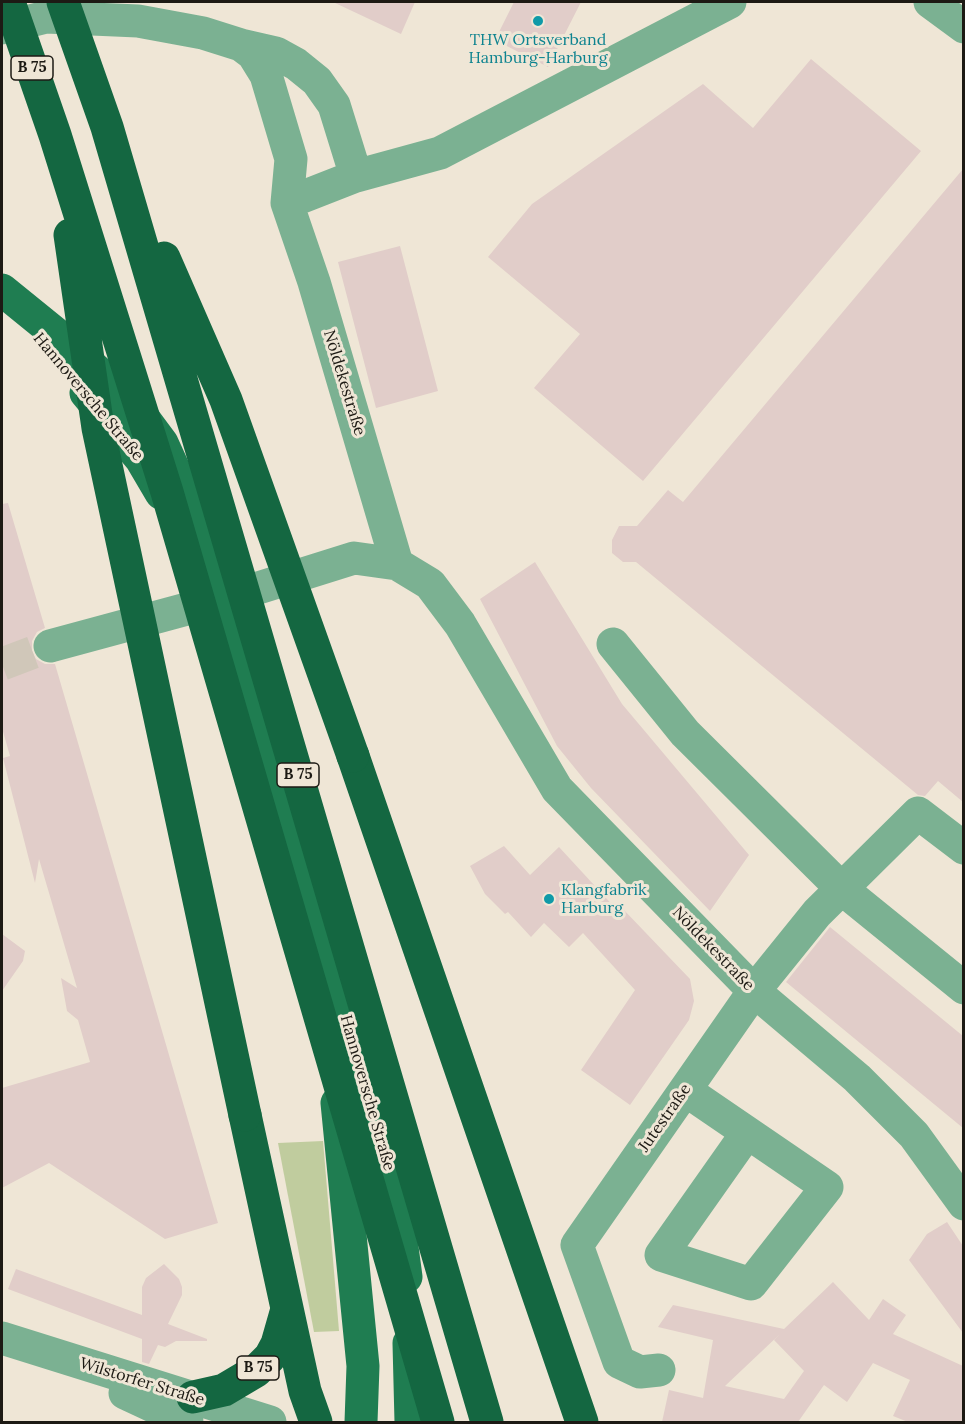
<!DOCTYPE html>
<meta charset="utf-8">
<style>
body{margin:0}
#map{position:relative;width:965px;height:1424px;overflow:hidden;background:#efe6d6;font-family:Lora,serif}
canvas{display:block}
.frame{position:absolute;inset:0;border:3px solid #1d1a14;pointer-events:none}
</style>
<div id="map">
<canvas width="965" height="1424"></canvas>
<div class="frame"></div>
</div>
<script>
const c = document.querySelector('canvas').getContext('2d');
c.lineJoin = 'round';
function fill(path, color) {
  c.fillStyle = color;
  c.fill(path, 'evenodd');
}
function poly(rows) {
  const path = new Path2D();
  for (const r of rows) {
    path.moveTo(r[0], r[1]);
    for (let i = 2; i < r.length; i += 2) path.lineTo(r[i], r[i + 1]);
  }
  return path;
}
function trace(path, color, width, dash) {
  c.strokeStyle = color;
  c.lineWidth = width;
  c.lineCap = dash ? 'butt' : 'round';
  c.setLineDash(dash || []);
  c.stroke(path);
}
function drawText(font, color, halo, rows, align = 'center') {
  c.font = font + ' Lora,serif';
  c.lineWidth = 6;
  c.setLineDash([]);
  c.textBaseline = 'middle';
  c.strokeStyle = halo;
  c.fillStyle = color;
  for (const [text, x, y, turn = 0] of rows) {
    c.save();
    c.translate(x, y);
    c.rotate((+turn || 0) * Math.PI / 180);
    c.textAlign = isNaN(turn) ? turn : align;
    if (halo) c.strokeText(text, 0, 0);
    c.fillText(text, 0, 0);
    c.restore();
  }
}
fill(poly([
 [323,1141,339,1331,314,1332,278,1143]
]), '#c0cc9e');
fill(poly([
 [333,2,415,2,401,34],
 [514,2,581,2,548,67,495,40],
 [811,59,921,151,643,481,534,388,580,334,488,257,532,204,703,84,753,128],
 [963,169,963,802,938,781,925,796,918,795,636,562,623,562,612,553,612,540,619,526,637,526,668,490,683,502],
 [400,246,438,391,376,408,338,262],
 [8,503,45,628,37,632,32,641,32,651,36,659,45,664,55,664,218,1223,165,1239,49,1163,2,1188,2,1088,90,1062,78,1020,67,1011,61,978,77,988,39,859,35,883,3,758,10,756,2,728,2,504],
 [535,562,622,704,749,855,710,911,591,788,557,746,480,599],
 [504,846,530,875,559,847,618,911,622,908,690,979,694,1001,689,1020,630,1105,581,1070,635,990,583,933,569,947,544,923,531,937,508,912,505,914,485,894,470,866],
 [830,927,963,1036,963,1128,786,982],
 [2,934,25,951,23,961,2,991],
 [947,1222,963,1246,963,1333,909,1260,927,1234],
 [164,1264,179,1279,182,1287,182,1295,168,1324,207,1339,207,1341,176,1341,165,1347,158,1345,149,1364,142,1362,142,1339,8,1289,16,1269,142,1315,142,1287,146,1278],
 [833,1282,869,1320,883,1299,906,1315,893,1334,963,1366,963,1422,908,1422,893,1416,910,1380,873,1363,847,1402,824,1385,798,1422,662,1422,669,1390,703,1398,713,1340,658,1327,673,1305,784,1329],
 [780,1334,774,1340,804,1371,784,1399,725,1386]
]), '#e1cdc9');
trace(poly([
 [2,664,50,646]
]), '#d0c7b9', 33, [33, 16]);
trace(poly([
 [930,2,964,27],
 [2,28,46,17,138,21,203,33,241,45,253,54,266,75,291,159,287,203,314,282,397,564,430,584,460,624,557,789,754,991,857,1078,914,1135,964,1204],
 [241,45,276,53,296,64,317,81,334,105,356,176],
 [287,203,356,176,440,153,730,2],
 [613,644,685,733,842,889,964,988],
 [50,646,220,600,354,558,397,564],
 [685,1090,827,1187,751,1284,661,1255,747,1133],
 [2,1338,270,1422],
 [659,1370,640,1372,619,1362,577,1245,754,991,817,913,918,813,964,848],
 [125,1393,187,1422]
]), '#7bb192', 33);
trace(poly([
 [2,290,55,333,133,404,162,443,182,487,220,600,321,946,369,1090,394,1188,406,1277],
 [86,393,141,459,161,493],
 [337,1103,363,1366,361,1422],
 [409,1343,411,1422]
]), '#1f7d51', 33);
trace(poly([
 [353,756,582,1422],
 [245,1115,305,1391,316,1422],
 [193,1397,224,1390,256,1371,270,1357,277,1344,287,1309]
]), '#146741', 33);
trace(poly([
 [9,2,55,135,167,492,438,1422],
 [63,2,107,127,487,1422],
 [70,235,98,428,245,1115],
 [164,258,226,400,353,756]
]), '#146741', 33);
for (const [x, y, r, color] of [
 [538,21,6,"#0f9aa8"],
 [549,899,6,"#0f9aa8"]
]) {
  const dot = new Path2D();
  dot.arc(x, y, r, 0, 2 * Math.PI);
  c.fillStyle = color;
  c.fill(dot);
  trace(dot, '#efe6d6', 2);
}
for (const [x, y, w] of [
 [32,68,42],
 [298,775,42],
 [258,1368,42]
]) {
  const box = new Path2D();
  box.roundRect(x - w / 2, y - 12, w, 24, 4.5);
  c.fillStyle = '#efe6d6';
  c.fill(box);
  trace(box, '#1d1a14', 1.5);
}
drawText('bold 15px', '#1d1a14', null, [
 ["B 75",32,68],
 ["B 75",298,775],
 ["B 75",258,1368]
]);
drawText('16px', '#0d838f', '#efe6d6', [
 ["THW Ortsverband",538,40],
 ["Hamburg-Harburg",538,58],
 ["Klangfabrik",561,890,"left"],
 ["Harburg",561,908,"left"]
]);
drawText('16px', '#1d1a14', '#efe6d6', [
 ["Nöldekestraße",344,383,73],
 ["Hannoversche Straße",88,397,50],
 ["Nöldekestraße",713,949,46],
 ["Hannoversche Straße",367,1093,74],
 ["Jutestraße",665,1118,-55],
 ["Wilstorfer Straße",142,1382,17]
]);
</script>
